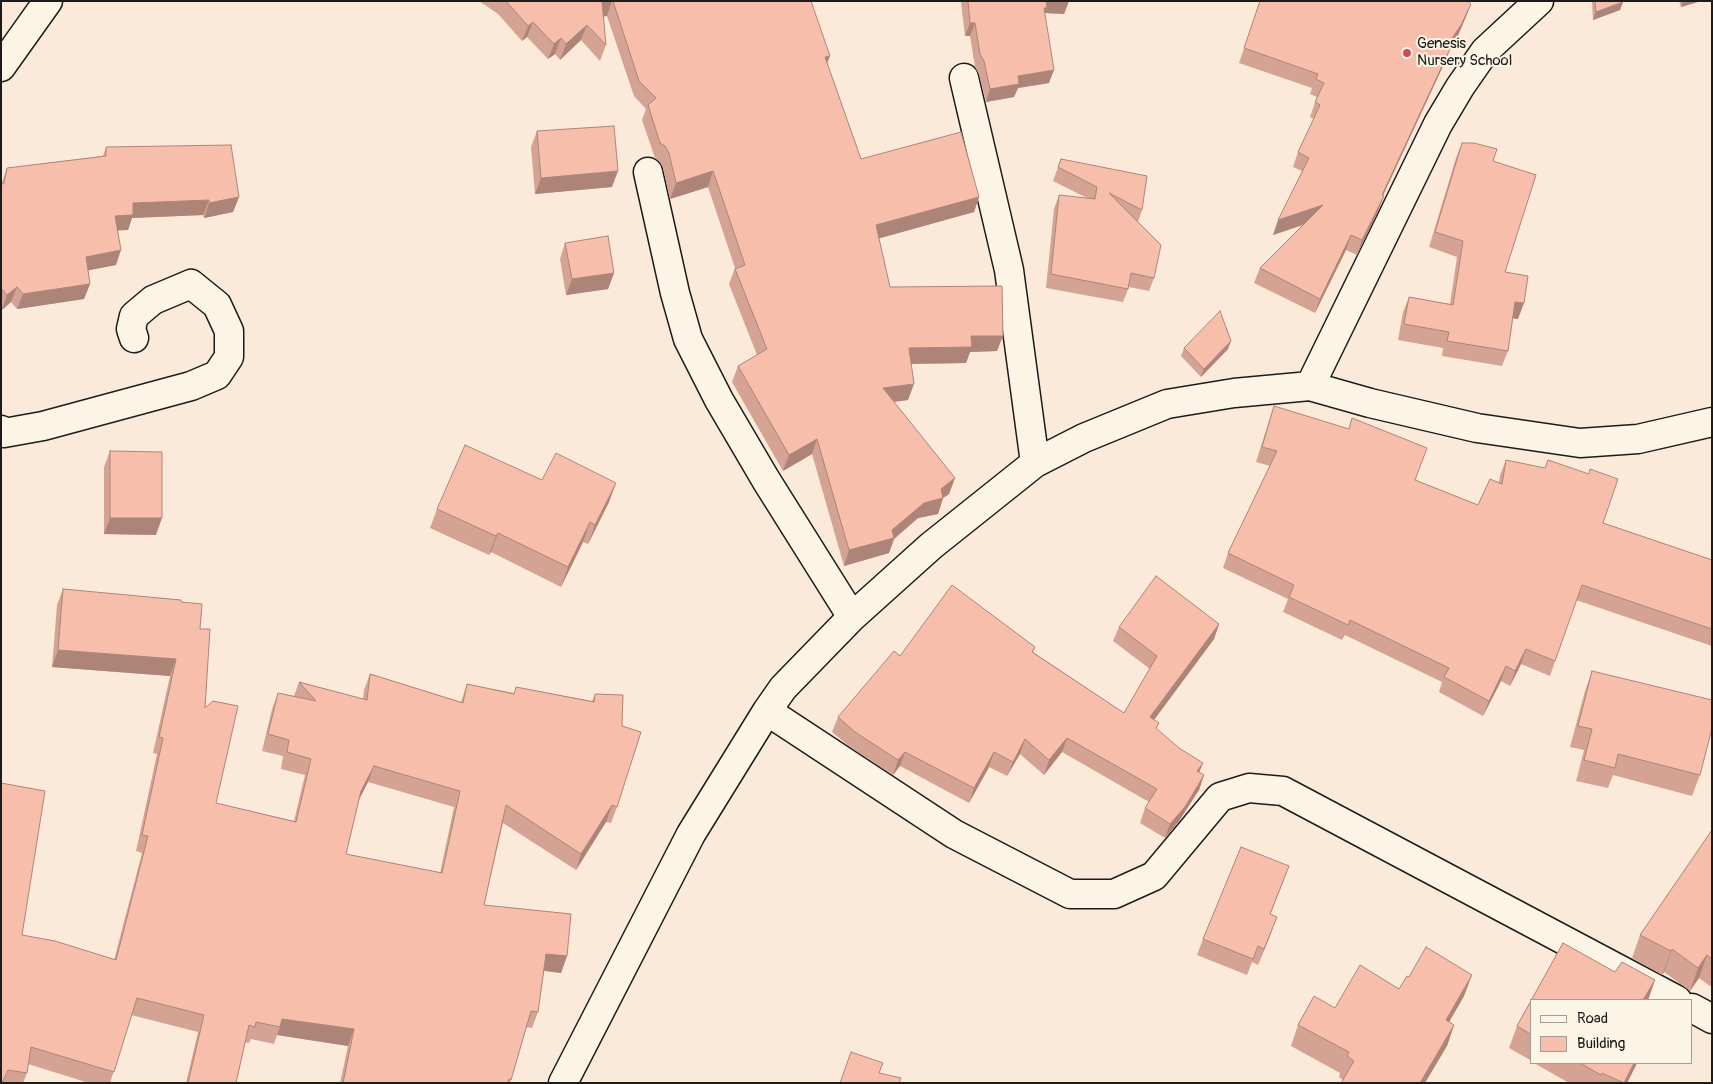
<!DOCTYPE html>
<style>
body{margin:0}
#map{position:relative;width:1713px;height:1084px;overflow:hidden;background:#fbeada;font-family:Pangolin,sans-serif}
canvas{display:block}
.frame{position:absolute;inset:0;border:2px solid #1c1c1c;pointer-events:none}
.legend{position:absolute;left:1530px;top:999px;width:162px;height:65px;box-sizing:border-box;background:#fcf5e5;border:1px solid #a29e95;margin:0;padding:6px 9px;list-style:none;font-size:15px;color:#1c1c1c}
.legend li{display:flex;align-items:center;gap:10px;height:25px}
.legend b{width:25px;border:1px solid #a29e95}
</style>
<div id="map">
<canvas width="1713" height="1084"></canvas>
<div class="frame"></div>
<ul class="legend">
<li><b style="height:6px;background:#fcf5e5"></b>Road</li>
<li><b style="height:14px;background:#f7beac"></b>Building</li>
</ul>
</div>
<script>
const c = document.querySelector('canvas').getContext('2d');
c.lineJoin = 'round';
function poly(rows) {
  const path = new Path2D();
  for (const r of rows) {
    path.moveTo(r[0], r[1]);
    for (let i = 2; i < r.length; i += 2) path.lineTo(r[i], r[i + 1]);
  }
  return path;
}
function trace(path, color, width, dash) {
  c.strokeStyle = color;
  c.lineWidth = width;
  c.lineCap = dash ? 'butt' : 'round';
  c.setLineDash(dash || []);
  c.stroke(path);
}
function fill(path, color) {
  c.fillStyle = color;
  c.fill(path, 'evenodd');
}
function drawText(font, color, halo, rows, align = 'center') {
  c.font = font + ' Pangolin,sans-serif';
  c.lineWidth = 4;
  c.setLineDash([]);
  c.textBaseline = 'middle';
  c.strokeStyle = halo;
  c.fillStyle = color;
  for (const [text, x, y, turn = 0] of rows) {
    c.save();
    c.translate(x, y);
    c.rotate((+turn || 0) * Math.PI / 180);
    c.textAlign = isNaN(turn) ? turn : align;
    if (halo) c.strokeText(text, 0, 0);
    c.fillText(text, 0, 0);
    c.restore();
  }
}
const minor = poly([
 [1,67,48,1],
 [964,78,1009,270,1035,463],
 [648,172,675,293,688,339,719,400,766,480,852,617],
 [1310,386,1438,124,1460,87,1485,51,1539,1],
 [1,430,4,433,43,426,191,386,217,375,229,357,229,331,217,305,191,284,153,300,134,316,131,329,134,338],
 [767,711,954,834,1070,894,1114,894,1154,876,1220,797,1249,788,1283,791,1677,1000],
 [1692,1008,1712,1019],
 [563,1083,691,834,767,711,783,688,852,617,931,546,1035,463,1084,438,1167,404,1234,393,1310,386,1370,403,1477,428,1580,443,1638,439,1712,422]
]);
trace(minor, '#1c1c1c', 31);
trace(minor, '#fcf5e5', 28);
fill(poly([
 [479,1,811,1,827,64,861,159,979,197,974,212,879,238,890,287,997,351,970,352,966,363,911,364,908,400,893,402,955,478,949,494,943,498,938,514,918,518,894,539,889,553,844,566,812,454,783,471,732,382,738,366,757,355,729,284,735,268,708,187,670,199,663,168,660,162,655,158,642,120,646,109,634,96,607,16,603,16,606,45,600,61,581,40,560,60,555,54,548,59,527,37,522,41,498,14],
 [952,1,1069,1,1064,14,1045,13,1045,14,1049,83,1018,88,1014,97,986,102,979,74,975,67,970,36,965,36,961,2],
 [1260,1,1471,4,1465,19,1456,40,1449,49,1444,64,1383,196,1384,196,1378,211,1357,255,1346,250,1315,313,1254,283,1260,268,1303,225,1273,235,1302,171,1293,167,1298,152,1314,119,1310,117,1317,97,1310,94,1312,88,1239,63],
 [1592,1,1623,1,1620,10,1593,20],
 [1679,1,1701,1,1681,7],
 [537,131,612,187,535,194,531,147],
 [1462,143,1493,161,1505,272,1518,319,1513,318,1508,351,1502,366,1442,356,1443,348,1398,340,1403,312,1409,297,1450,304,1457,257,1429,247,1456,158],
 [106,147,239,197,233,212,204,218,203,215,132,218,128,230,118,230,116,265,88,270,90,284,84,299,17,309,11,302,2,310,1,185,7,168,103,156],
 [1061,159,1142,210,1138,222,1154,278,1149,291,1129,287,1123,302,1046,288,1054,209,1059,195,1089,199,1053,181],
 [565,243,614,273,608,289,566,295,560,259],
 [1184,348,1228,349,1201,377,1181,356],
 [1274,406,1415,480,1478,505,1499,483,1500,475,1506,460,1603,523,1712,560,1712,646,1576,600,1550,676,1521,664,1510,686,1501,681,1483,716,1439,692,1442,682,1345,635,1342,640,1283,612,1288,599,1223,568,1228,553,1270,466,1256,462,1269,421],
 [110,451,156,535,104,534,104,467],
 [542,480,609,502,588,544,583,542,561,587,491,552,489,555,430,528,437,509],
 [63,589,181,602,200,629,205,708,216,803,294,821,305,775,281,769,283,756,262,751,272,709,278,693,294,696,299,682,363,699,364,690,370,674,461,702,467,684,514,693,516,687,592,701,595,694,617,807,611,823,606,822,576,870,503,823,484,905,567,956,561,973,544,971,538,1012,532,1028,526,1027,510,1083,340,1083,348,1046,277,1035,274,1044,251,1039,249,1043,245,1042,236,1083,186,1083,198,1032,131,1015,110,1083,89,1083,28,1064,27,1073,23,1083,1,1083,22,935,114,960,142,853,136,851,157,754,153,753,170,676,52,667,57,605],
 [368,782,454,807,440,873,346,854,359,800],
 [1219,624,1214,639,1154,720,1157,729,1199,772,1204,775,1199,790,1179,821,1165,838,1140,823,1145,808,1149,802,1062,752,1044,775,1020,754,1007,776,989,767,969,803,900,766,893,775,850,747,832,732,838,717,900,656,1035,647,1033,652,1124,713,1150,669,1113,641,1119,627],
 [1592,671,1700,775,1692,796,1613,775,1608,788,1576,781,1584,750,1570,747,1585,691],
 [1712,830,1712,984,1710,986,1699,978,1690,991,1664,972,1662,975,1632,958,1640,935],
 [1283,882,1270,914,1271,933,1258,965,1252,962,1247,975,1197,955,1203,939],
 [1563,943,1615,972,1622,962,1655,980,1648,1000,1532,1000,1532,1061,1509,1048,1517,1026],
 [1399,989,1464,996,1449,1022,1454,1025,1447,1046,1343,1080,1339,1077,1340,1073,1291,1046,1298,1025,1335,1008],
 [1534,1063,1637,1063,1627,1083,1569,1083]
]), '#d4a394');
fill(poly([
 [607,1,612,1,607,16,597,18,602,2],
 [1045,1,1069,1,1064,14,1045,13,1042,21],
 [1683,1,1701,1,1681,7],
 [1623,2,1620,10,1593,20,1596,12],
 [1471,4,1465,19,1456,40,1440,62,1446,47],
 [533,22,527,37,522,41,528,26],
 [970,23,975,23,970,36,965,36],
 [587,25,581,40,560,60,566,44],
 [561,38,555,54,548,59,554,44],
 [1450,49,1444,64,1376,210,1382,195],
 [830,56,824,71,825,57],
 [1054,70,1049,83,1018,88,1014,97,986,102,990,89,1018,76],
 [618,171,612,187,535,194,541,178],
 [713,171,708,187,670,199,676,183],
 [1384,196,1378,211,1357,255,1362,240],
 [239,197,233,212,204,218,209,203],
 [979,197,974,212,870,241,876,225],
 [209,200,203,215,132,218,128,230,109,231,115,216,133,203],
 [1323,205,1317,220,1273,235,1278,220],
 [1351,235,1346,250,1315,313,1320,299],
 [121,250,116,265,80,272,86,257],
 [614,273,608,289,566,295,572,279],
 [90,284,84,299,17,309,23,294],
 [17,287,11,302,2,310,7,295],
 [1515,302,1524,303,1518,319,1510,318],
 [971,336,1003,336,997,351,970,352,966,363,903,364,909,348],
 [1231,341,1228,349,1201,377,1204,369],
 [914,384,908,400,877,404,883,388],
 [817,439,812,454,783,471,789,455],
 [955,478,949,494,943,498,938,514,918,518,894,539,889,553,844,566,849,550,892,530],
 [616,483,609,502,588,544,595,525],
 [110,518,162,518,156,535,104,534],
 [590,522,583,542,561,587,568,567],
 [498,533,491,552,489,555,496,536],
 [1219,624,1214,639,1145,732,1150,717],
 [1526,649,1521,664,1510,686,1515,671],
 [58,650,176,659,170,676,52,667],
 [1506,666,1501,681,1483,716,1489,701],
 [1067,738,1062,752,1044,775,1049,760],
 [1025,739,1020,754,1007,776,1013,762],
 [905,752,900,766,893,775,898,760],
 [994,752,989,767,969,803,974,788],
 [1203,763,1197,778,1197,771],
 [374,766,368,782,355,807,361,791],
 [1204,775,1199,790,1179,821,1165,838,1170,824],
 [612,805,606,822,576,870,581,854],
 [1289,866,1283,882,1264,930,1270,914],
 [1277,917,1271,933,1258,965,1264,949],
 [1672,949,1664,972,1662,975,1671,951],
 [546,954,567,956,561,973,540,970],
 [1707,955,1699,978,1690,991,1698,968],
 [1472,975,1464,996,1438,1041,1446,1020],
 [1655,980,1648,1000,1643,1000],
 [282,1019,354,1029,348,1046,277,1035,280,1027],
 [1454,1025,1447,1046,1425,1083,1420,1083],
 [1634,1063,1637,1063,1627,1083,1624,1083]
]), '#ad8578');
const building = poly([
 [506,1,607,1,602,2,606,45,587,25,566,44,561,38,554,44,533,22,528,26,506,1],
 [613,1,811,1,830,56,825,57,861,159,961,132,979,197,876,225,890,287,1002,286,1003,336,971,336,972,347,909,348,914,384,883,388,955,478,941,489,943,498,924,503,892,530,894,538,849,550,817,439,789,455,738,366,767,349,735,269,745,265,713,171,676,183,669,153,665,146,660,143,648,105,656,98,639,81,613,1],
 [968,1,1046,1,1047,8,1044,8,1054,70,1018,76,1019,84,990,89,984,61,980,54,975,23,970,23,968,1],
 [1260,1,1467,1,1471,4,1461,25,1446,47,1450,49,1382,195,1384,196,1362,240,1351,235,1320,299,1260,268,1323,205,1278,220,1309,158,1298,152,1320,105,1315,102,1324,83,1316,79,1318,74,1244,48,1260,1],
 [1595,1,1623,1,1623,2,1596,12,1595,1],
 [614,126,618,171,541,178,537,131,614,126],
 [1462,143,1474,143,1497,149,1493,161,1536,175,1505,272,1528,276,1524,303,1515,302,1508,351,1447,341,1449,332,1404,324,1409,297,1453,305,1463,241,1435,232,1462,143],
 [231,145,239,197,209,203,209,200,133,203,133,215,115,216,121,250,86,257,90,284,23,294,17,287,7,295,1,288,1,185,4,183,7,168,106,156,106,147,231,145],
 [1061,159,1147,176,1142,210,1109,193,1161,245,1154,278,1131,273,1128,289,1051,274,1059,195,1095,199,1097,187,1058,167,1061,159],
 [608,236,614,273,572,279,565,243,608,236],
 [1220,311,1231,341,1204,369,1184,348,1220,311],
 [1274,406,1349,429,1352,418,1427,448,1415,480,1478,505,1490,479,1502,484,1506,460,1545,468,1548,460,1589,474,1590,469,1618,479,1603,523,1712,560,1712,629,1582,585,1555,661,1526,649,1515,671,1506,666,1489,701,1444,677,1449,668,1350,620,1348,625,1289,597,1294,585,1228,553,1277,451,1262,447,1274,406],
 [465,445,542,480,556,453,616,483,595,525,590,522,568,567,498,533,496,536,437,509,465,445],
 [110,451,162,452,162,518,110,518,110,451],
 [1156,576,1219,624,1150,717,1159,723,1156,728,1179,748,1203,763,1197,771,1204,775,1185,807,1170,824,1145,808,1157,789,1067,738,1049,760,1025,739,1013,762,994,752,974,788,905,752,898,760,855,732,838,717,894,651,900,656,952,585,1035,647,1032,652,1124,713,1157,656,1119,627,1156,576],
 [63,589,181,600,181,602,202,604,200,629,210,629,205,708,213,701,238,706,216,803,296,822,311,759,287,752,289,740,268,734,278,693,316,701,299,682,367,700,370,674,463,703,467,684,514,694,516,687,594,702,595,694,623,695,622,726,641,732,617,807,612,805,581,854,506,805,484,905,571,914,567,956,546,954,538,1012,531,1011,511,1080,509,1079,507,1083,343,1083,354,1029,282,1019,280,1027,256,1022,255,1027,249,1025,236,1083,188,1083,204,1015,137,998,114,1072,31,1047,27,1073,8,1070,2,1083,1,1083,1,783,45,791,22,935,55,941,116,960,148,836,142,835,163,738,159,737,176,659,58,650,63,589],
 [374,766,460,791,442,873,346,854,361,791,374,766],
 [1592,671,1712,700,1712,728,1700,775,1618,754,1615,768,1584,760,1592,729,1578,726,1592,671],
 [1712,830,1712,959,1707,955,1698,968,1672,949,1671,951,1640,935,1712,830],
 [1241,847,1289,866,1270,914,1277,917,1264,949,1258,946,1253,959,1203,939,1241,847],
 [1563,943,1615,972,1622,962,1655,980,1643,1000,1532,1000,1532,1035,1517,1026,1563,943],
 [1426,947,1472,975,1446,1020,1454,1025,1420,1083,1341,1083,1354,1061,1347,1056,1349,1052,1298,1025,1314,996,1335,1008,1360,965,1399,989,1407,976,1409,977,1426,947],
 [851,1052,883,1063,879,1073,901,1078,899,1083,840,1083,851,1052],
 [1580,1063,1634,1063,1624,1083,1602,1073,1601,1075,1580,1063]
]);
fill(building, '#f7beac');
trace(building, '#ad8578', 1);
for (const [x, y, r, color] of [
 [1407,53,5,"#d1495b"]
]) {
  const dot = new Path2D();
  dot.arc(x, y, r, 0, 2 * Math.PI);
  c.fillStyle = color;
  c.fill(dot);
  trace(dot, '#fcf5e5', 2);
}
drawText('15px', '#1c1c1c', '#fcf5e5', [
 ["Genesis",1417,44],
 ["Nursery School",1417,61]
], 'left');
</script>
